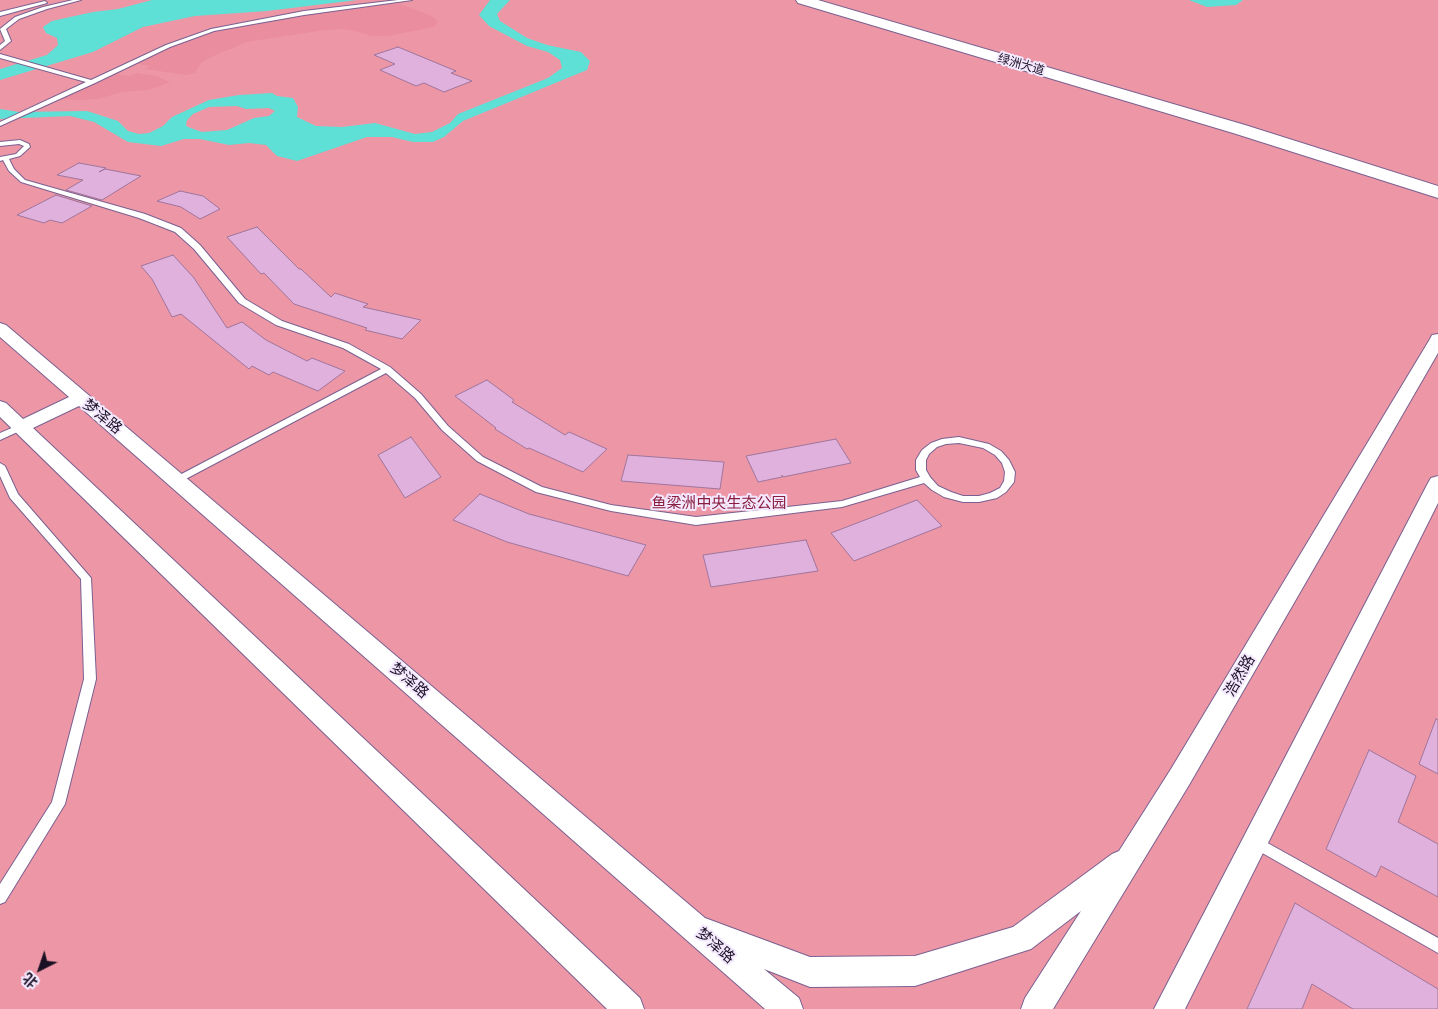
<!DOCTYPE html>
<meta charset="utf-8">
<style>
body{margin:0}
#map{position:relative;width:1438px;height:1009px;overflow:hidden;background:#e9d8f9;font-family:Manrope,"Noto Sans SC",sans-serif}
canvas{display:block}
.north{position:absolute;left:15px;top:944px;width:50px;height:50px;-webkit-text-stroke:4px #f3e8fe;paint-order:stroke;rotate:221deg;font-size:14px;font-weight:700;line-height:20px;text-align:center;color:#1b1124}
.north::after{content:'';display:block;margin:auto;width:18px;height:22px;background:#1b1124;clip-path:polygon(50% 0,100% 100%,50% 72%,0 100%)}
</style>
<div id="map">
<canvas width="1438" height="1009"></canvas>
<div class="north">北</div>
</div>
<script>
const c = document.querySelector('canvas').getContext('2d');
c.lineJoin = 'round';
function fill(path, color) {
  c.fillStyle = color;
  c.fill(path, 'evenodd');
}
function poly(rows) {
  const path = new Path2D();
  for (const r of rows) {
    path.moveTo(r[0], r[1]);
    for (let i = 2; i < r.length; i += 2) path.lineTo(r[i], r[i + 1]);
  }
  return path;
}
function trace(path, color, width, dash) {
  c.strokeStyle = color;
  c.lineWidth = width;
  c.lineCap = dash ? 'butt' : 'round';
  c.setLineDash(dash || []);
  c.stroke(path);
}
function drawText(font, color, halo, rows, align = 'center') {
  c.font = font + ' Manrope,"Noto Sans SC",sans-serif';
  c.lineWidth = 4;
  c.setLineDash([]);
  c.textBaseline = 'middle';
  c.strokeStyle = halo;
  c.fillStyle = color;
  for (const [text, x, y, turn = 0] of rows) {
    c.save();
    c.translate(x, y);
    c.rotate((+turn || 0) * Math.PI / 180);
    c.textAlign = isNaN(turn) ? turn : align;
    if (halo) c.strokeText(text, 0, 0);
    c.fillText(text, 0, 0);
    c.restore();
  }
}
fill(poly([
 [0,0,1438,0,1438,1009,0,1009]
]), '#ed97a6');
fill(poly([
 [395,2,432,16,438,21,434,27,388,36,371,36,355,31,343,29,325,30,247,42,211,57,201,63,195,73,186,75,145,69,150,66,134,63,168,46,213,30,263,19],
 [112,73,130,76,137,73,156,76,170,82,149,90,122,92,98,99,82,100,55,99]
]), '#ea8d9e');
fill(poly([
 [152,0,357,0,267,11,195,16,143,27,93,52,0,80,0,69,47,55,58,45,57,38,46,33,43,27,52,21,93,12,118,9],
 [490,0,510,0,497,14,500,21,527,38,547,45,581,52,590,61,587,70,463,121,444,137,433,142,413,142,392,137,367,137,297,161,277,156,266,145,249,143,229,145,200,139,184,139,161,146,128,142,94,122,70,116,0,119,0,109,19,112,87,111,118,121,128,131,139,134,149,133,163,126,172,117,209,100,239,95,272,93,277,96,293,98,298,107,297,117,316,126,342,127,375,123,415,134,432,132,450,123,458,114,548,78,562,68,560,60,548,52,527,46,489,26,479,15],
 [237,106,246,109,269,108,275,111,269,116,254,118,227,130,202,132,188,127,186,125,187,120,193,114,209,107],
 [1189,0,1243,0,1236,5,1207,7]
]), '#5ee0d6');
const building = poly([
 [398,47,456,71,451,73,472,81,444,92,424,83,416,86,380,70,395,64,374,55,398,47],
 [79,163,106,168,99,172,105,169,141,176,102,200,66,190,83,180,57,175,79,163],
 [180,191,203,196,220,209,200,219,181,207,157,201,180,191],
 [56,195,92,206,62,223,50,220,44,223,17,215,56,195],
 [257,227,299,269,301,269,331,297,335,293,368,304,363,307,421,320,402,339,365,330,367,328,294,304,264,273,261,274,227,237,257,227],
 [173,255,194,278,227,328,242,322,266,340,307,361,312,358,345,371,318,391,273,372,269,375,252,366,249,369,181,314,172,317,152,279,141,266,173,255],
 [487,380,514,400,512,402,565,435,569,432,607,449,583,472,529,448,527,449,495,429,496,428,455,396,487,380],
 [411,437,441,477,405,498,378,455,411,437],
 [836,439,851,463,783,477,782,475,782,477,758,482,746,456,836,439],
 [628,455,724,462,720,489,621,481,628,455],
 [480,494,529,514,646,545,628,576,507,542,453,520,480,494],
 [917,500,942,526,854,561,831,533,917,500],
 [806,540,818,571,711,587,703,555,806,540],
 [1436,719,1438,720,1438,774,1419,764,1436,719],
 [1369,750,1416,776,1398,822,1438,844,1438,897,1381,866,1376,877,1326,849,1369,750],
 [1295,903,1438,989,1438,1009,1353,1009,1312,984,1302,1009,1247,1009,1295,903]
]);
fill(building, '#dfb1dc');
trace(building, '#a0759d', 1);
const lane = poly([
 [73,0,81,0,47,9,19,19,6,29,11,41,0,50,0,45,5,41,0,29,15,17,43,7,73,0],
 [398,0,412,0,304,15,214,31,170,47,95,83,0,126,0,122,86,82,0,58,0,54,91,80,166,45,211,29,304,11,398,0],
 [45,1,47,3,0,16,0,12,45,1],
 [20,140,29,144,30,147,20,156,9,159,14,169,25,180,145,214,181,228,200,245,245,299,282,321,349,344,390,367,421,394,448,426,483,457,542,487,611,505,696,517,842,501,920,477,916,470,916,460,922,450,931,443,942,439,959,437,989,444,1001,451,1009,460,1015,472,1014,482,1006,492,997,498,979,502,963,502,944,497,932,490,924,483,842,507,696,525,611,511,536,492,477,461,442,430,415,398,386,373,180,482,174,482,172,480,174,478,381,369,343,348,276,325,239,303,194,249,175,232,139,218,21,182,9,171,3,160,0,161,0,157,16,154,24,146,19,144,0,146,0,142,20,140],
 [959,443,983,448,995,455,1002,463,1005,472,1004,481,1000,488,990,493,979,496,963,496,951,492,938,486,930,477,926,470,926,460,929,454,937,447,946,444,959,443],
 [21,424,26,427,24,429,0,440,0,433,21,424],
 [0,463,5,466,18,494,91,578,96,679,65,804,5,902,0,904,0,884,52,802,84,679,81,579,10,498,0,476,0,463],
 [1255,836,1438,938,1438,953,1250,846,1248,842,1250,838,1255,836]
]);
const street = poly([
 [0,323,6,325,705,918,810,957,915,956,1013,927,1112,854,1119,851,1171,769,1430,339,1432,335,1438,334,1438,353,1189,785,1053,1009,1021,1009,1025,998,1081,911,1031,949,915,986,810,987,764,969,799,998,803,1009,765,1009,79,406,33,428,640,998,644,1009,607,1009,0,417,0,401,6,403,23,419,69,397,0,337,0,323],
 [1438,476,1438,503,1185,1009,1154,1009,1428,483,1431,478,1438,476]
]);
const secondary = poly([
 [796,0,818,0,1245,125,1438,186,1438,198,1233,133,798,3,796,0]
]);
trace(lane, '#7a6090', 2);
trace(street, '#7a6090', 2);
trace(secondary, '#7a6090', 2);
fill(lane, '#fff');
fill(street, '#fff');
fill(secondary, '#fff');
drawText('12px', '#1b1124', '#f3e8fe', [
 ["绿洲大道",1021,65,16]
]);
drawText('15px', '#1b1124', '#f3e8fe', [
 ["梦泽路",102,417,39],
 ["浩然路",1240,676,-60],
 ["梦泽路",409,681,41],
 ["梦泽路",715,946,41]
]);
drawText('15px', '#8a1d3e', '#f3e8fe', [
 ["鱼梁洲中央生态公园",719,504]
]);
</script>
